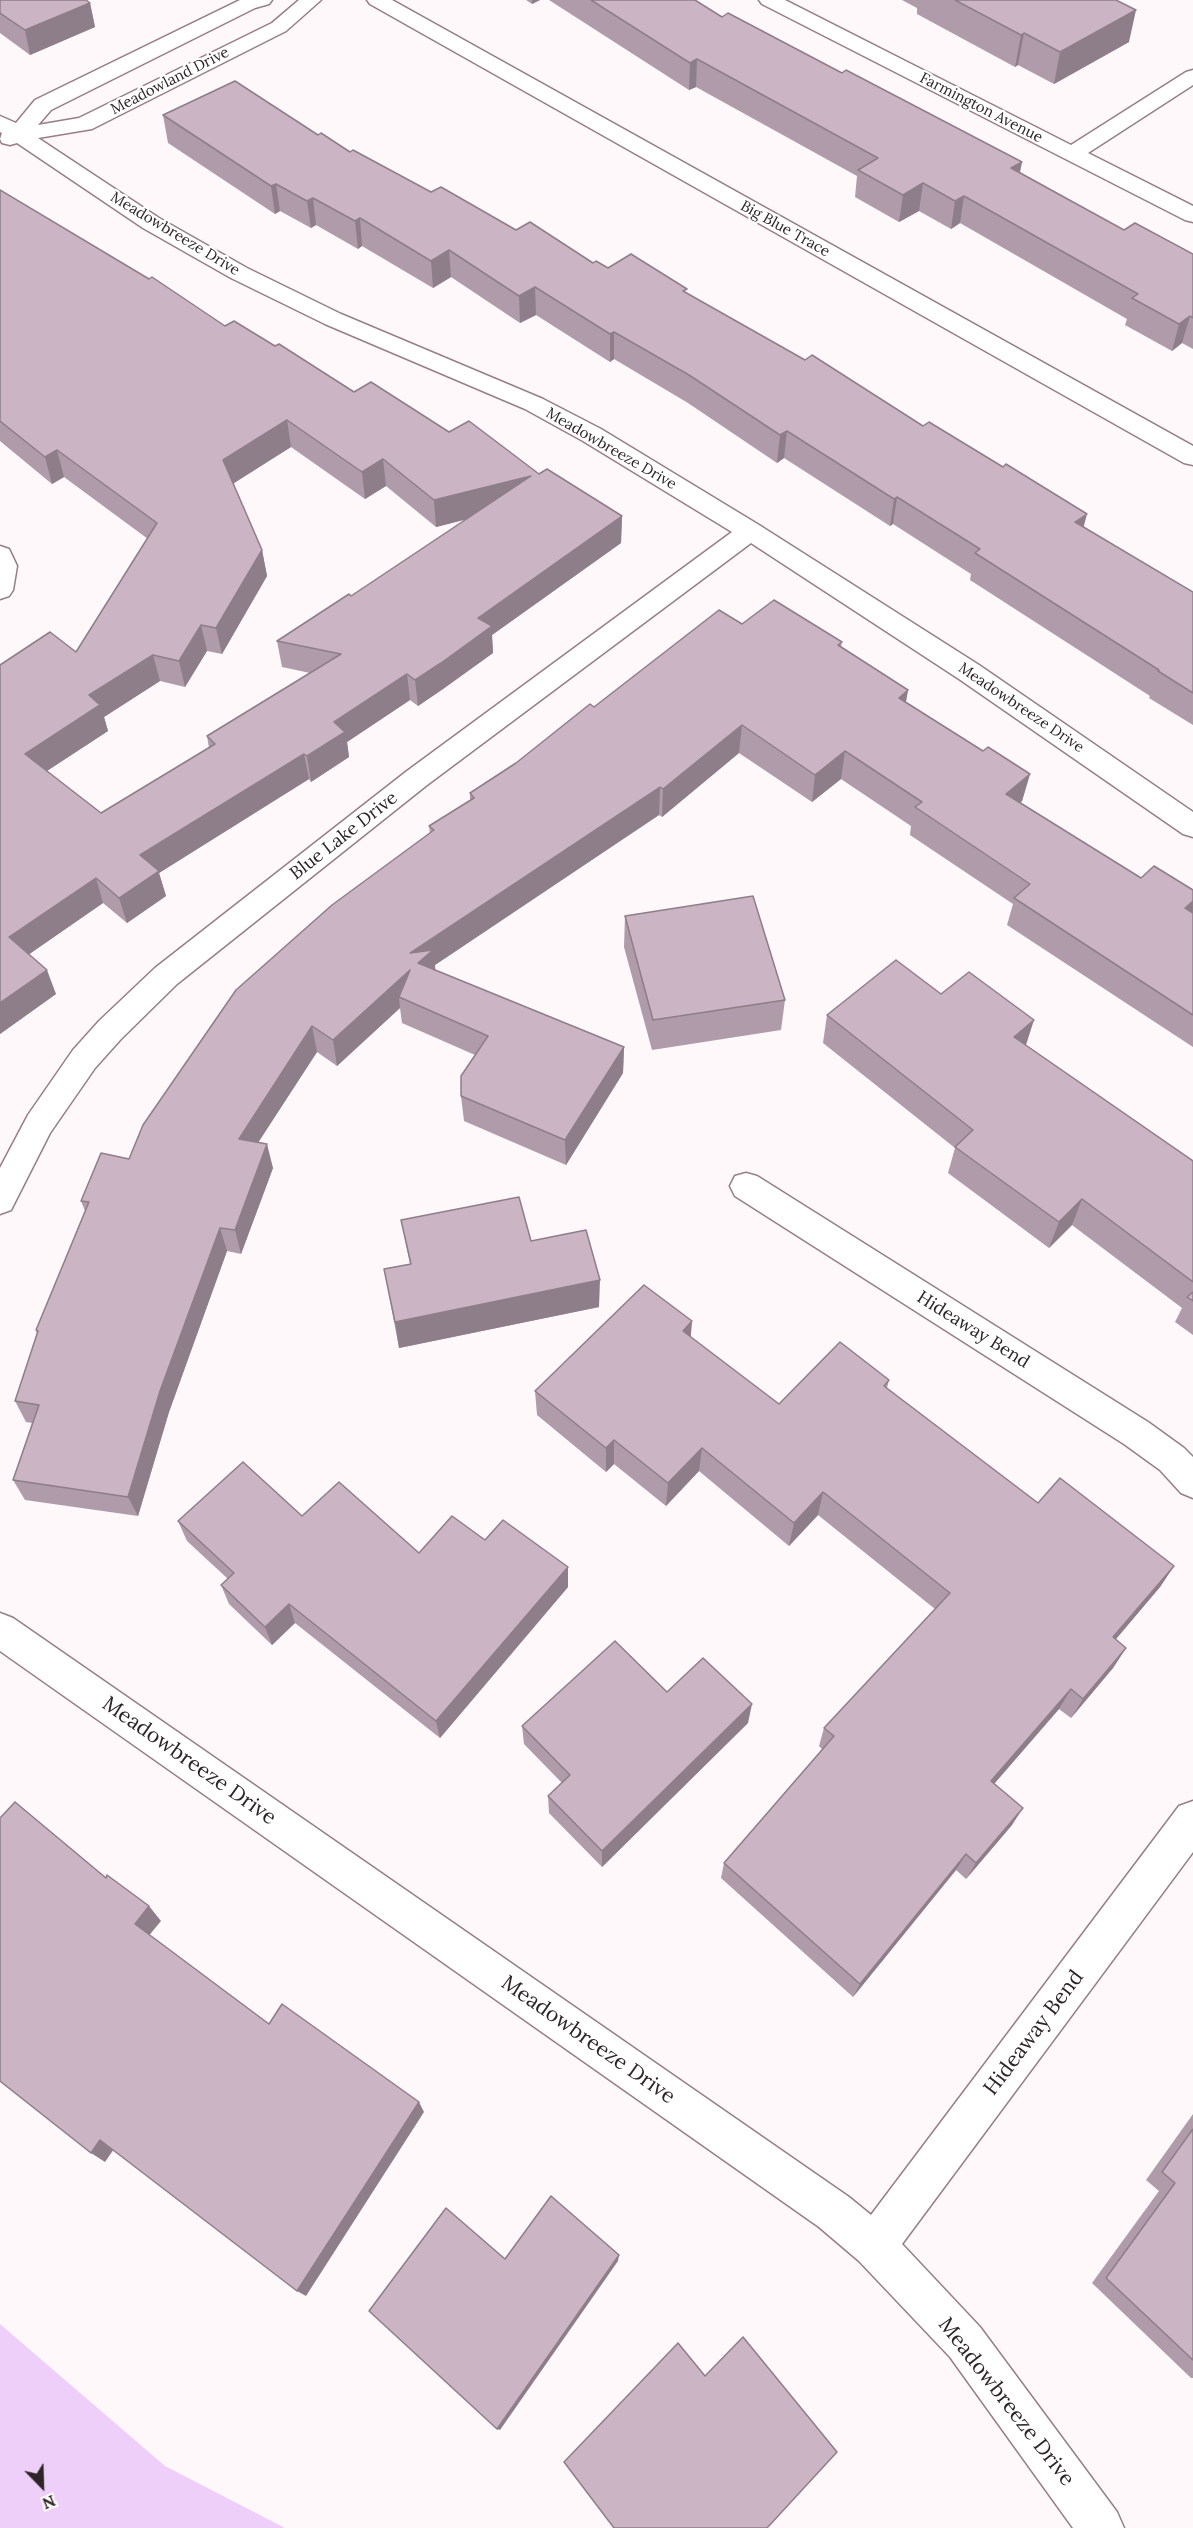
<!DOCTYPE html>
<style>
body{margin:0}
#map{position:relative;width:1193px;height:2528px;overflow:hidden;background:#fef8fa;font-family:Lora,serif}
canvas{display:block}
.north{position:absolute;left:12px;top:2456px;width:60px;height:60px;-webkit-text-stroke:4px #fff;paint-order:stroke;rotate:157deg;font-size:16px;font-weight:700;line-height:24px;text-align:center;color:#2e2428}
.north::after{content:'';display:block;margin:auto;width:21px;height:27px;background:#2e2428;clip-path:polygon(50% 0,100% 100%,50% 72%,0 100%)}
</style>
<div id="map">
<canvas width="1193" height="2528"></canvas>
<div class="north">N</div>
</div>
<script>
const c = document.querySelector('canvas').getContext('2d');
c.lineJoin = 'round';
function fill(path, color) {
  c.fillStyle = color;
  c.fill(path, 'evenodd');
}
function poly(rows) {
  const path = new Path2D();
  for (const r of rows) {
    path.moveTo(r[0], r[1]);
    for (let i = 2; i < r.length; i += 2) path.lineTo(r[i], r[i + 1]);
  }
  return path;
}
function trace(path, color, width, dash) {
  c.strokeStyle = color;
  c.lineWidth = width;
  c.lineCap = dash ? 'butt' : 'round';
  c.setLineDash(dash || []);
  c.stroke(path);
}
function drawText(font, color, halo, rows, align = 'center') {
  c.font = font + ' Lora,serif';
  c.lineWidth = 4.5;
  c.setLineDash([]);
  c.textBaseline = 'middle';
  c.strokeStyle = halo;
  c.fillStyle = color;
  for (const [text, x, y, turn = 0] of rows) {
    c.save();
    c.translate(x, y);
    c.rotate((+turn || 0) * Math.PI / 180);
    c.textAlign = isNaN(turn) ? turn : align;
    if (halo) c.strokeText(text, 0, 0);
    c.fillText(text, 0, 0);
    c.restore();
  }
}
fill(poly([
 [0,2324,165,2466,285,2528,0,2528]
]), '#eecff9');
const minor = poly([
 [240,0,272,0,269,4,255,8,51,110,38,125,79,118,272,23,299,0,321,0,286,31,92,129,38,138,159,218,247,268,341,314,543,399,601,429,759,525,979,665,1193,812,1193,837,1183,834,959,679,751,543,427,785,177,984,121,1039,95,1068,50,1133,11,1210,0,1214,0,1168,28,1115,73,1050,99,1021,155,968,407,771,732,532,583,441,525,409,325,324,231,278,143,228,17,143,10,145,2,143,0,139,2,133,0,132,0,116,16,123,35,100,240,0],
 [367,0,392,0,1193,446,1193,465,1184,463,370,4,367,0],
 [759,0,785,0,1071,145,1186,72,1193,70,1193,85,1088,153,1193,206,1193,222,1185,220,762,4,759,0],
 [0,546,9,549,17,566,13,590,9,596,0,599,0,546],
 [746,1173,757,1176,1148,1422,1184,1448,1193,1457,1193,1498,1181,1493,1160,1470,1124,1444,735,1196,730,1186,735,1176,746,1173],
 [0,1613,13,1618,849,2197,871,2215,1179,1806,1193,1801,1193,1852,902,2244,980,2327,1117,2512,1124,2528,1073,2528,950,2357,859,2261,819,2227,0,1651,0,1613]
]);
trace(minor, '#977e87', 3);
fill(minor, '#fff');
fill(poly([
 [0,0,90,3,95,27,30,55,0,33],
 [526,0,540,0,532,4],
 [549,0,695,0,722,17,1020,172,1124,230,1193,254,1193,349,1182,343,1172,351,1125,325,1127,319,960,223,951,229,919,211,899,222,855,197,857,176,696,87,689,90],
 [902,0,1116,0,1129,42,1054,84,1018,65,1015,67,917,14,917,8],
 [163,115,318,135,431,192,516,230,593,263,686,293,1193,592,1193,725,1149,698,1150,696,970,580,971,574,893,524,890,526,784,458,777,463,688,403,614,359,610,362,536,315,520,323,451,277,433,288,362,246,358,249,316,225,311,228,280,211,275,214,168,143],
 [0,190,225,326,275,346,354,392,449,432,622,516,621,543,492,635,493,653,443,689,418,706,410,700,347,742,349,757,311,782,309,779,159,873,166,896,127,923,103,903,29,954,56,994,0,1034,0,665,76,652,148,539,64,477,52,484,0,441],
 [291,447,365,499,386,486,436,527,466,519,351,596,277,641,282,667,310,673,207,736,209,748,101,813,47,771,108,731,104,717,160,681,185,687,207,651,222,654,267,576,262,550,233,483],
 [742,624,842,642,841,647,908,690,906,702,983,751,1030,774,1022,801,1020,803,1193,911,1193,1047,1007,925,1013,904,910,835,911,826,841,779,812,802,739,753,662,817,659,815,435,965,435,970,624,1047,623,1073,566,1165,464,1121,461,1096,475,1055,402,1023,400,1008,337,1066,317,1052,258,1142,273,1168,241,1254,227,1251,169,1412,138,1516,25,1500,13,1480,32,1423,26,1422,15,1401,37,1334,36,1330,85,1211,81,1201,129,1159,430,833,429,826,470,800,470,793,516,763,594,707],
 [625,916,785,1000,781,1030,652,1050,624,947],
 [941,994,1026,1045,1193,1161,1193,1335,1175,1322,1182,1308,1072,1225,1049,1248,948,1173,955,1148,823,1043,827,1015],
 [401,1220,531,1241,599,1307,399,1348,384,1269,410,1264],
 [692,1321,690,1337,779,1404,889,1380,887,1388,1038,1503,1174,1566,1160,1587,1115,1640,1126,1648,1113,1668,1071,1718,1059,1709,994,1784,1012,1825,966,1879,956,1870,853,1997,721,1878,724,1863,823,1750,819,1746,824,1728,935,1609,818,1515,789,1546,699,1471,666,1506,614,1464,606,1472,537,1415,535,1391],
 [302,1516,419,1553,485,1540,568,1567,568,1587,440,1738,295,1623,272,1645,229,1604,221,1585,228,1579,187,1541,178,1521],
 [667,1692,748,1723,602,1867,549,1813,548,1796,562,1783,524,1744,522,1726],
 [1193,2114,1193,2378,1191,2378,1092,2283,1159,2191,1146,2180]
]), '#af9ba9');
fill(poly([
 [532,0,540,0,532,4],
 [90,3,95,27,30,55,25,30],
 [1136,10,1129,42,1054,84,1060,52],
 [1024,33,1018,65,1015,67,1021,35],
 [697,59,696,87,689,90,690,63],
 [1022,162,1017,189,1011,168],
 [923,183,919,211,899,222,903,195],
 [276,184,280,211,275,214,271,186],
 [964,196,960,223,951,229,955,201],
 [313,198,316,225,311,228,307,201],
 [360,218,362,246,358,249,355,221],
 [449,250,451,277,433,288,431,261],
 [535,287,536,315,520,323,519,296],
 [1190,316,1182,343,1172,351,1179,324],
 [614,332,614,359,610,362,610,334],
 [287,420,291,447,228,487,223,460],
 [787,431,784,458,777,463,780,435],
 [57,450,64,477,52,484,45,457],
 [383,459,386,486,365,499,362,472],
 [531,476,532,503,436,527,434,500],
 [897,497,893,524,890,526,894,499],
 [1087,514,1080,541,1075,522],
 [622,516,621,543,492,635,493,653,443,689,418,706,415,680,478,618],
 [262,550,267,576,222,654,216,628],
 [201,625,207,651,185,687,179,661],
 [153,655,160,681,104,717,108,731,33,780,25,754,89,695],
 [407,674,410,700,347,742,349,757,311,782,307,756,334,722],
 [908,690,903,718,899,698],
 [742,725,739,753,662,817,663,789],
 [845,751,841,779,812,802,815,775],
 [304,754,309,779,159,873,166,896,127,923,119,898,140,855],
 [1030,774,1022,801,999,822,1006,794],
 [660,787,659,815,435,965,436,976,419,975,410,953],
 [96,878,103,903,18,962,9,937],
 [1193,901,1193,911,1189,921,1185,908],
 [47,970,56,994,0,1034,0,1003],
 [410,970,399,997,400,1008,337,1066,333,1040],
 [1034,1020,1025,1048,1014,1037],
 [312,1026,317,1052,245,1163,239,1139],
 [624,1047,623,1073,566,1165,565,1140],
 [267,1144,273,1168,241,1254,235,1230],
 [1082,1199,1072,1225,1049,1248,1059,1222],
 [220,1228,227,1251,169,1412,138,1516,128,1497,160,1391],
 [600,1280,599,1307,399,1348,395,1322],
 [692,1321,690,1347,683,1331],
 [614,1440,614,1464,606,1472,606,1448],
 [702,1448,699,1471,666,1506,668,1483],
 [823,1492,818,1515,789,1546,794,1523],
 [1174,1566,1160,1587,1100,1658,1113,1637],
 [568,1567,568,1587,440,1738,436,1721],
 [289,1604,295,1623,272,1645,265,1627],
 [1126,1648,1113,1668,1071,1718,1083,1699],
 [1071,1689,1059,1709,981,1799,991,1781],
 [752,1704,748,1723,602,1867,602,1851],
 [1023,1808,1012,1825,966,1879,976,1863],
 [966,1854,956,1870,853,1997,860,1984],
 [149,1906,161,1921,147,1938,135,1924],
 [419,2102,424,2112,306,2296,297,2291],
 [100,2140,114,2149,105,2162,91,2153],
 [619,2255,618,2261,500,2430,497,2429]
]), '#8e7e89');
const building = poly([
 [0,0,86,0,90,3,25,30,0,13,0,0],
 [591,0,695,0,722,17,728,13,842,73,846,70,1022,162,1011,168,1124,230,1135,223,1193,254,1193,318,1190,316,1179,324,1132,298,1138,294,964,196,955,201,923,183,903,195,858,170,878,158,697,59,690,63,591,0],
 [955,0,1116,0,1136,10,1060,52,1024,33,1021,35,955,0],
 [235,81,318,135,321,133,350,152,353,150,431,192,441,187,516,230,530,222,593,263,596,261,608,268,631,254,687,289,683,291,805,360,812,355,923,426,929,422,1003,467,1006,464,1087,514,1075,522,1193,592,1193,693,1158,671,1159,670,975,553,980,549,897,497,894,499,787,431,780,435,689,375,614,332,610,334,535,287,519,296,449,250,431,261,360,218,355,221,313,198,307,201,276,184,271,186,163,115,235,81],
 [0,190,149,279,152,277,225,326,234,321,275,346,279,344,354,392,371,382,449,432,469,421,539,474,547,469,622,516,478,618,492,626,441,663,415,680,407,674,334,722,345,732,307,756,304,754,140,855,159,871,119,898,96,878,9,937,47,970,0,1003,0,665,50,632,76,652,157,523,57,450,45,457,0,421,0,190],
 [287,420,362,472,383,459,434,500,531,476,351,596,349,594,277,641,341,654,207,736,215,744,101,813,25,754,100,705,89,695,153,655,179,661,201,625,216,628,262,550,223,460,287,420],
 [774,600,842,642,838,645,908,690,899,698,983,751,988,747,1030,774,1006,794,1141,878,1154,866,1193,890,1193,901,1185,908,1193,913,1193,1015,1014,898,1030,884,915,807,922,802,845,751,815,775,742,725,663,789,660,787,410,953,433,950,418,963,624,1047,565,1140,461,1096,461,1076,488,1036,399,997,410,970,333,1040,312,1026,239,1139,267,1144,235,1230,220,1228,160,1391,128,1497,13,1480,39,1405,15,1401,38,1331,36,1330,89,1202,81,1201,101,1153,129,1159,143,1125,236,990,332,905,434,830,429,826,474,798,470,793,516,763,590,704,594,707,719,610,742,624,774,600],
 [753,896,785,1000,653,1020,625,916,753,896],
 [896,960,941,994,969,972,1034,1020,1014,1037,1193,1161,1193,1282,1082,1199,1059,1222,955,1147,973,1130,827,1015,896,960],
 [519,1197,531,1241,586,1230,600,1280,395,1322,384,1269,411,1264,401,1220,519,1197],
 [644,1285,692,1321,683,1331,779,1404,840,1342,889,1380,884,1386,1038,1503,1060,1478,1174,1566,1113,1637,1126,1648,1083,1699,1071,1689,991,1781,1023,1808,976,1863,966,1854,860,1984,724,1863,834,1736,824,1728,950,1593,823,1492,794,1523,702,1448,668,1483,614,1440,606,1448,535,1391,644,1285],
 [1193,1292,1193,1301,1187,1297,1193,1292],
 [243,1462,302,1516,339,1482,419,1553,452,1516,485,1540,503,1520,568,1567,436,1721,289,1604,265,1627,221,1585,234,1573,178,1521,243,1462],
 [615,1641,667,1692,703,1658,752,1704,602,1851,548,1796,570,1775,522,1726,615,1641],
 [15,1802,106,1878,107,1875,149,1906,135,1924,269,2024,282,2004,419,2102,297,2291,100,2140,91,2153,0,2081,0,1818,15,1802],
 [1193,2129,1193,2360,1106,2278,1175,2183,1162,2172,1193,2129],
 [551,2196,619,2255,497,2429,369,2311,446,2208,505,2259,551,2196],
 [743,2337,837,2452,767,2528,614,2528,564,2462,678,2343,705,2376,743,2337]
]);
fill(building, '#cbb4c4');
trace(building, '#8e7e89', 1.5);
drawText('15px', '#2e2428', '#fff', [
 ["Meadowland Drive",170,81,-27],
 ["Farmington Avenue",981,108,27],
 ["Big Blue Trace",785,229,29],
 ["Meadowbreeze Drive",175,234,31],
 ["Meadowbreeze Drive",611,449,30],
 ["Meadowbreeze Drive",1021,708,34]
]);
drawText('18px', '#2e2428', '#fff', [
 ["Blue Lake Drive",344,836,-38],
 ["Hideaway Bend",973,1330,32]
]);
drawText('21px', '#2e2428', '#fff', [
 ["Meadowbreeze Drive",189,1761,35],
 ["Hideaway Bend",1034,2033,-53],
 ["Meadowbreeze Drive",588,2040,35],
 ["Meadowbreeze Drive",1006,2402,52]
]);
</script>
